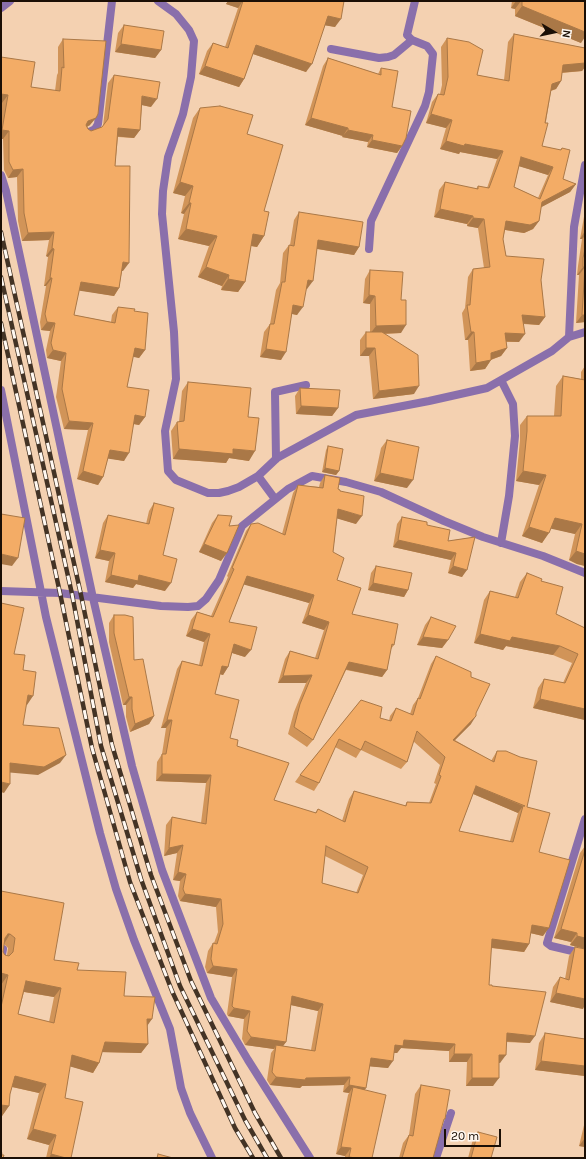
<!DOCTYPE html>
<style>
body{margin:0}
#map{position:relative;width:586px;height:1159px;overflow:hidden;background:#f4d1b1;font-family:Karla,sans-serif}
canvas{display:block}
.frame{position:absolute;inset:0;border:2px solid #1b0f05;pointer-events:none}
.north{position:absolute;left:534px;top:12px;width:40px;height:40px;-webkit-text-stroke:3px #fff8f1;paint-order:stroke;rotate:99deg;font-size:11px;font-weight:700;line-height:16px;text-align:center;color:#1b0f05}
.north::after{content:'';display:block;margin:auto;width:14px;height:18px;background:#1b0f05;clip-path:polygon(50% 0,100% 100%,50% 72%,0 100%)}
.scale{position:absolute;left:444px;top:1129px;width:57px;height:18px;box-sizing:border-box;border:2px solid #1b0f05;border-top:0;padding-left:5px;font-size:12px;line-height:14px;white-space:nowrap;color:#1b0f05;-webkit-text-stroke:3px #fff8f1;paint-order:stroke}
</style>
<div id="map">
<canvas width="586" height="1159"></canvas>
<div class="frame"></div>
<div class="north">N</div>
<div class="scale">20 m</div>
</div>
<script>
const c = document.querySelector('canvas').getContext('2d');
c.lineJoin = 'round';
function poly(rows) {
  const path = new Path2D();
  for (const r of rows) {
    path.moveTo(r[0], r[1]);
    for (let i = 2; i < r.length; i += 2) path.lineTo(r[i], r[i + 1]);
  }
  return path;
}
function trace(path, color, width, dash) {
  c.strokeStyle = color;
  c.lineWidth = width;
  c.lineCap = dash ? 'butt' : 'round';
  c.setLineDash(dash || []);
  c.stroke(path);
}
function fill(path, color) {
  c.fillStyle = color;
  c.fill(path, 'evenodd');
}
trace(poly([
 [158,1,176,14,189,30,194,41,191,77,183,114,168,157,163,191,162,214,174,332,176,379,165,431,168,471,176,480,208,493,219,493,228,491,239,487,258,476,277,458,356,415,429,401,487,388,552,351,569,337,585,332],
 [1,8,10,1],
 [331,49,379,58,388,57,394,55,412,40],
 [87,133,95,129,98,124,112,1],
 [1,175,6,191,93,598,118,706,132,766,162,870,211,998,248,1060,310,1158],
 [369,249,371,221,425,106,429,92,433,54,427,46,412,40,407,35,415,1],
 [569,337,574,227,585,165],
 [1,390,46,617,100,833,116,889,134,940,170,1029,181,1088,190,1113,212,1158],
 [276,459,275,392,306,385],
 [258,476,275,499],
 [501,543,509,496,515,436,513,404,501,380],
 [1,591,60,593,161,606,188,607,198,606,206,599,219,580,242,526,288,489,312,476,346,482,381,492,444,521,483,537,543,556,585,573],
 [585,819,547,943,551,946,585,954],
 [1,960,3,949],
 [436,1158,451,1113]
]), '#8a6fab', 8);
const rail = poly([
 [1,232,81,595,112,745,151,875,191,981,255,1113,281,1158],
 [1,277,72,594,101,746,141,879,180,986,245,1120,267,1158],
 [1,323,60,593,92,748,130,882,172,991,235,1128,253,1158]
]);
trace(rail, '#433325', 4.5);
trace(rail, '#fff8f1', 3, [9]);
fill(poly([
 [228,1,344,1,335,27,325,25,306,72,253,54,244,79,239,87,199,74,207,51,213,43,225,47,238,8,226,4],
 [512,1,585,1,581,43,515,16,515,9,511,8],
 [124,25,161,50,155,58,115,52,118,33],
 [514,34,585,48,585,67,582,71,562,73,561,81,556,89,551,91,542,146,560,150,562,148,563,179,576,184,570,192,541,207,539,221,533,229,524,233,505,230,503,239,506,256,541,280,545,317,539,325,523,324,519,342,506,342,507,348,501,356,491,360,485,369,470,371,468,340,465,340,462,313,465,308,468,277,473,269,484,268,478,228,467,226,467,224,434,217,439,190,445,182,476,189,478,186,487,188,497,159,460,152,459,154,440,149,446,128,426,123,432,102,438,94,440,94,442,85,441,47,447,38,477,75,504,80,508,42],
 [519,166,548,175,538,198,514,187],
 [63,39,90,125,87,127,88,129,91,131,102,127,103,126,108,83,114,75,151,107,142,105,140,130,134,138,118,137,115,166,123,271,122,271,119,288,114,296,79,290,74,315,111,322,112,315,118,307,134,311,145,350,139,358,133,356,127,387,145,417,139,425,133,424,124,461,108,458,103,477,98,485,77,479,88,430,64,429,56,397,61,361,47,358,46,350,50,331,41,330,40,322,46,286,44,286,48,257,46,256,49,240,22,241,18,221,17,177,8,178,4,170,3,139,1,139,1,109,2,103,1,103,1,57,31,87,55,91,57,75,58,73,58,47],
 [328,58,378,74,381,68,392,107,402,146,397,153,367,147,368,142,342,137,343,136,305,125,323,66],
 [200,108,247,134,264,211,264,236,257,247,251,246,245,282,238,292,221,290,222,286,198,277,209,246,178,239,184,214,181,213,185,196,173,193,193,118],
 [585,211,585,322,576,323,579,275,577,275,578,266,582,239,580,239],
 [299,212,359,247,354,255,317,249,307,289,306,289,297,315,292,314,281,360,260,357,264,332,270,324,276,290,280,283,283,253,289,245,290,245,294,220],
 [370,270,401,300,401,333,385,334,414,394,373,399,369,356,360,356,360,340,366,332,370,332,370,304,363,303,365,279],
 [585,366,585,566,577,564,569,560,575,534,551,528,542,543,522,536,539,485,516,481,520,440,520,425,527,416,554,416,556,386,563,376,581,379,581,372],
 [188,382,248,417,249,461,229,458,226,463,173,459,171,431,177,422,179,422,182,391],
 [300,388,338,408,332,416,296,414,295,396],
 [387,440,407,488,374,481,381,448],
 [328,446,339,471,336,475,322,472,326,450],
 [325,475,340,491,356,524,337,518,333,552,337,580,352,614,394,645,391,649,387,670,382,677,346,670,313,740,307,747,288,734,294,712,306,683,278,683,285,659,290,651,315,658,324,630,302,623,309,603,244,584,229,622,245,657,232,653,228,667,223,675,220,674,215,694,230,738,237,746,274,800,315,813,318,809,342,821,349,799,354,791,405,806,407,802,429,803,436,784,434,783,440,765,413,741,407,762,401,769,361,750,356,758,335,747,319,783,314,791,295,782,300,775,361,700,380,718,389,721,390,716,396,708,410,714,413,705,418,698,431,664,436,656,471,724,455,740,491,761,497,751,527,807,539,852,543,936,530,933,529,944,524,952,491,948,489,985,492,986,530,1043,506,1042,500,1063,499,1063,493,1086,466,1086,467,1062,449,1062,449,1051,401,1048,397,1053,394,1053,388,1068,370,1066,365,1090,372,1158,345,1158,345,1156,336,1154,348,1095,349,1093,343,1092,344,1085,302,1086,300,1088,270,1085,267,1080,271,1053,274,1049,245,1045,242,1039,244,1019,228,1016,227,1014,232,977,207,973,205,967,208,951,213,943,214,943,218,932,216,907,180,901,178,896,180,881,173,880,177,853,164,856,166,825,172,817,201,823,206,783,156,781,157,762,162,754,166,728,161,728,177,669,182,661,199,665,204,642,186,636,191,620,197,612,211,616,228,577,227,576,246,531,251,524,282,534,293,493,298,485,319,487,320,483],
 [473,794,518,813,510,841,459,831],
 [325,856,363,875,356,893,322,883],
 [291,1005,318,1011,311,1050,283,1046,286,1042],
 [154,503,163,555,165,591,136,584,133,588,105,582,109,561,95,558,103,523,108,515,146,524,149,511],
 [218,515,229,526,221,561,199,552,212,523],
 [402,517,427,525,448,541,475,537,462,577,448,573,451,560,393,547,397,524],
 [376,566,408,590,404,597,368,590,371,573],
 [527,573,541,581,556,614,585,628,585,720,533,708,538,688,544,679,563,683,572,663,553,655,506,646,503,650,474,643,484,600,490,591,515,597,520,582],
 [114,615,134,660,154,716,149,724,130,732,126,717,126,705,123,705,109,642,109,623],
 [431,617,448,640,442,648,417,645,425,625],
 [585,846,585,949,570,945,571,942,554,938,580,853],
 [1,891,54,960,77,970,124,996,147,1026,148,1044,141,1053,102,1052,99,1063,93,1073,70,1066,65,1098,71,1158,46,1158,49,1145,27,1139,39,1093,12,1087,10,1094,9,1106,2,1116,1,1116],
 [4,944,8,948,7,955,5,955,3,952],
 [24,992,54,997,49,1022,18,1014],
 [575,947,583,1009,550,1002,553,987,560,977,565,979,569,956],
 [545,1033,585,1039,585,1076,535,1070,539,1043],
 [421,1085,443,1122,433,1158,399,1158,403,1143,409,1135,415,1094],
 [585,1121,585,1147,579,1146],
 [478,1132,491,1158,468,1158,473,1139]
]), '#d19458');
fill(poly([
 [228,1,243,1,238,8,226,4],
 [516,1,521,1,515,9,511,8],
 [522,6,585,32,585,37,581,43,515,16],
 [328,16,341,19,335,27,323,25],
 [121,44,161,50,155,58,115,52],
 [256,45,312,64,306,72,250,53],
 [585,63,585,67,582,71,557,73,563,65],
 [205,66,244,79,239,87,199,74],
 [561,81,556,89,546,92,552,84],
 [1,94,8,95,2,103,1,103],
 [142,96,157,99,151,107,137,104],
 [431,114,452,120,446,128,426,123],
 [96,118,90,125,82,129,88,121],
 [311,118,348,128,343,136,305,125],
 [118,128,140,130,134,138,113,136],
 [2,130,9,131,3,139,1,139,1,131],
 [348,130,373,135,368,142,342,137],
 [372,140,402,146,397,153,367,147],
 [446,141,465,144,503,151,497,159,460,152,459,154,440,149],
 [521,157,553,167,548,175,515,165],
 [23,169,17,177,8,178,13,170],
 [180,182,193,186,185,196,173,193],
 [576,184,570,192,536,210,542,202],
 [189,203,191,203,184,214,181,213],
 [440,209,473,216,467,224,434,217],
 [473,218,484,219,478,228,467,226],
 [506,221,539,221,533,229,524,233,500,229],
 [186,229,217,236,209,246,178,239],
 [585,231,585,236,582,239,580,239],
 [54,232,49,240,22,241,28,233],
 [253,234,264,236,257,247,246,245],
 [318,240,359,247,354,255,312,248],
 [52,248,54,249,48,257,46,256],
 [123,262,129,263,123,271,118,270],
 [206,267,229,275,222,286,198,277],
 [583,267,585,267,579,275,577,275],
 [50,278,52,278,46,286,44,286],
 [228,279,245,282,238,292,221,290],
 [308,280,313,281,307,289,302,288],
 [81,282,119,288,114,296,75,290],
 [369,295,375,296,370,304,363,303],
 [293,305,303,307,297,315,288,313],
 [522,315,545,317,539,325,517,323],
 [582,315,585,315,585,322,576,323],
 [47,322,55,323,50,331,41,330],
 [406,325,401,333,370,334,376,326],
 [471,332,474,332,468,340,465,340],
 [505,333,525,334,519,342,499,341],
 [135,348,145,350,139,358,129,356],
 [366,348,375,348,369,356,360,356],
 [507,348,501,356,487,361,491,360,485,369,470,371,476,363,491,353],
 [266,349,286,352,281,360,260,357],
 [53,350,66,353,61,361,47,358],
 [419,386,414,394,373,399,379,391],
 [301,406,338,408,332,416,296,414],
 [135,415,145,417,139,425,129,423],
 [69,421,93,423,88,430,64,429],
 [179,449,233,449,255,451,249,461,229,458,226,463,173,459],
 [110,450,129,453,124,461,104,458],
 [325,468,339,471,336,475,322,472],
 [83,471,103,477,98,485,77,479],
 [523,471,546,475,539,485,516,481],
 [380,473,413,480,407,488,374,481],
 [338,509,362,516,356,524,332,517],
 [555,518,582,524,575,534,548,528],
 [529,527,549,533,542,543,522,536],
 [398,540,456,553,451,560,393,547],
 [204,544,227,553,221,561,199,552],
 [100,550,115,553,109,561,95,558],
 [576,551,585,554,585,566,577,564,569,560],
 [1,554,18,558,12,566,1,564],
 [453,566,467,570,462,577,448,573],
 [111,575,139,575,171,583,165,591,136,584,133,588,105,582],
 [247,576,314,595,309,603,242,584],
 [373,583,408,590,404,597,368,590],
 [308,615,329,622,324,630,302,623],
 [192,629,210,634,204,642,186,636],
 [480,634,512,637,560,646,553,655,506,646,503,650,474,643],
 [423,637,448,640,442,648,417,645],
 [234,644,251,650,245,657,229,652],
 [349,662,387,670,382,677,344,669],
 [222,666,228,667,223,675,216,673],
 [312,675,306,683,278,683,283,676],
 [28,695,33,696,27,705,22,704],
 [129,697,132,697,126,705,123,705],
 [540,699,585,709,585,720,533,708],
 [154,716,149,724,130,732,135,724],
 [476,716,471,724,448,747,453,740],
 [167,720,172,720,166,728,161,728],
 [66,755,60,763,38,775,4,772,10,763],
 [162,774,211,775,206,783,156,781],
 [1,782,10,784,4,793,1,792],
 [476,786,523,806,518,813,471,793],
 [183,845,177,853,164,856,169,848],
 [178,872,186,874,180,881,173,880],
 [185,894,221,899,216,907,180,901],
 [532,925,549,928,543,936,526,932],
 [561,929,577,933,571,942,554,938],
 [8,934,10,934,4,944,1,943],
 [577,936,585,938,585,949,570,945],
 [492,939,529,944,524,952,486,947],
 [213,966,237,969,232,977,207,973],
 [1,973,8,975,1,985],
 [26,981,61,988,54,997,19,991],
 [556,993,585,999,585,1005,583,1009,550,1002],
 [292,996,323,1004,318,1011,286,1004],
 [234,1008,250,1011,244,1019,228,1016],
 [147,1019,152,1019,145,1029],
 [507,1033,535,1036,530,1043,501,1041],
 [251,1037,286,1042,280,1050,276,1045,274,1049,245,1045],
 [404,1040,455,1044,449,1051,401,1048,397,1053,390,1053,395,1045],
 [105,1042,148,1044,141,1053,98,1052],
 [454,1054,472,1054,467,1062,449,1062],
 [72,1055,99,1063,93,1073,65,1065],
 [499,1055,506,1055,500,1063,494,1062],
 [371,1058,393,1061,388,1068,365,1066],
 [541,1061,585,1066,585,1076,535,1070],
 [15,1076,46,1084,39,1093,8,1086],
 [276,1077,306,1078,350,1077,344,1085,302,1086,300,1088,270,1085],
 [472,1078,499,1078,493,1086,466,1086],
 [349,1085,366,1088,361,1095,353,1087,349,1093,343,1092],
 [1,1105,9,1106,2,1116,1,1116],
 [33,1129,56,1135,49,1145,27,1139],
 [585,1138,585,1147,579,1146],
 [341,1147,351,1148,345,1156,336,1154],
 [51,1154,66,1158,49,1158]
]), '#aa7847');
const building = poly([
 [243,1,344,1,341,19,328,16,312,64,256,45,244,79,205,66,213,43,228,48,243,1],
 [522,1,585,1,585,32,522,6,522,1],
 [124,25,164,31,161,50,121,44,124,25],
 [514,34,585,48,585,63,563,65,561,81,552,84,545,123,548,123,542,146,561,150,562,148,570,150,563,179,576,184,542,202,539,221,530,225,506,221,503,239,506,256,544,259,541,280,545,317,522,315,525,334,505,333,507,348,491,353,491,360,476,363,474,332,471,332,467,305,470,305,473,269,490,267,484,219,473,218,473,216,440,209,445,182,478,189,478,186,489,188,503,151,465,144,464,146,446,141,452,120,431,114,438,94,444,95,448,77,447,38,469,42,483,50,477,75,509,81,514,34],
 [521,157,553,167,540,199,514,187,521,157],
 [63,39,106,41,98,114,96,118,88,121,86,125,88,129,91,131,102,127,108,119,114,75,160,82,157,99,142,96,140,130,118,128,115,166,130,166,129,263,123,262,119,288,81,282,74,315,115,323,118,307,135,309,134,311,148,313,145,350,135,348,127,387,149,390,145,417,135,415,129,453,110,450,103,477,83,471,93,423,69,421,62,389,66,353,53,350,51,343,55,323,47,322,45,314,52,278,50,278,54,249,52,248,54,232,28,233,24,213,23,169,13,170,9,162,9,131,2,130,8,95,1,94,1,57,35,62,31,87,60,91,62,67,64,68,63,39],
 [328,58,381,75,381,68,398,71,392,107,411,111,406,138,402,146,372,140,373,135,348,130,348,128,311,118,328,58],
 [220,106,253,115,247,134,283,145,264,211,269,212,264,236,253,234,245,282,228,279,229,275,206,267,217,236,186,229,191,203,189,203,193,186,180,182,200,108,220,106],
 [299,212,363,222,359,247,318,240,313,281,308,280,303,307,293,305,286,352,266,349,270,324,274,324,282,282,285,282,289,245,294,246,299,212],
 [585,249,585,315,582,315,585,267,583,267,583,258,585,249],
 [370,270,403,272,401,300,406,300,406,325,376,326,375,296,369,295,370,270],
 [366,332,382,332,418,355,419,386,379,391,375,348,366,348,366,332],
 [563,376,585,380,585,554,576,551,582,524,555,518,549,533,529,527,546,475,523,471,527,431,527,416,561,416,563,376],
 [188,382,251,388,248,417,259,418,255,451,233,449,233,454,179,449,177,422,184,421,188,382],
 [300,388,340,390,338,408,301,406,300,388],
 [387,440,419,447,413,480,380,473,387,440],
 [328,446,343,449,339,471,325,468,328,446],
 [325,475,340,478,338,489,340,490,340,491,364,496,362,516,338,509,333,552,344,558,337,580,361,588,352,614,398,624,394,645,392,644,387,670,349,662,313,740,294,727,300,704,312,675,283,676,290,651,318,659,329,622,308,615,314,595,247,576,229,622,257,627,251,650,234,644,228,667,222,666,215,694,239,700,230,738,238,740,237,746,289,763,274,800,316,813,318,809,345,822,354,791,406,806,407,802,431,803,441,776,439,775,445,757,417,731,407,762,365,741,361,750,339,739,319,783,300,775,361,700,382,707,380,718,391,721,396,708,413,715,418,698,420,699,436,656,471,672,471,677,490,684,476,713,476,716,453,740,494,762,497,751,506,751,520,757,537,761,527,807,550,813,539,852,570,860,549,928,532,925,529,944,492,939,489,985,492,985,492,986,546,992,535,1036,507,1033,506,1055,499,1055,499,1078,472,1078,472,1054,454,1054,455,1044,404,1040,403,1046,395,1045,393,1061,371,1058,366,1088,349,1085,350,1077,306,1078,305,1080,276,1077,272,1072,276,1045,315,1051,323,1004,292,996,286,1042,251,1037,247,1031,250,1011,234,1008,232,1006,237,969,213,966,211,959,213,943,217,944,223,924,221,899,185,894,183,889,186,874,178,872,183,845,169,848,172,817,206,824,211,775,162,774,162,754,166,754,172,720,167,720,182,661,202,666,210,634,192,629,197,612,213,617,234,569,232,568,251,524,258,523,285,535,298,485,323,488,325,475],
 [476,786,525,806,523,806,513,842,459,831,476,786],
 [326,846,368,867,358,893,322,883,326,846],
 [154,503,174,508,163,555,177,559,171,583,139,575,138,581,111,575,115,553,100,550,108,515,149,524,154,503],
 [1,514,25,518,18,558,1,554,1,514],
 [218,515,232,516,229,526,239,525,227,553,204,544,218,515],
 [402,517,427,522,427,525,450,530,448,541,475,537,467,570,453,566,456,553,398,540,402,517],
 [376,566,412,573,408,590,373,583,376,566],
 [527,573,542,579,541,581,563,587,556,614,585,628,585,709,540,699,544,679,565,683,578,654,560,646,512,637,510,641,480,634,490,591,518,598,527,573],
 [1,603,24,608,14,654,25,655,23,670,36,672,33,696,28,695,23,725,59,728,66,755,44,767,10,763,10,784,1,782,1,603],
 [114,615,125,615,133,617,134,660,143,659,154,716,135,724,132,709,132,697,129,697,114,633,114,615],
 [431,617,456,626,448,640,423,637,431,617],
 [585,850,585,938,577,936,577,933,561,929,585,850],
 [1,891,64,903,54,960,79,963,77,970,126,972,124,996,155,997,152,1019,147,1019,148,1044,105,1042,99,1063,72,1055,65,1098,83,1102,71,1158,66,1158,51,1154,56,1135,33,1129,46,1084,15,1076,10,1094,9,1106,1,1105,1,1007,8,975,1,973,1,891],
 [8,934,10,934,15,938,13,952,9,956,5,955,3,952,5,938,8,934],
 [26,981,61,988,54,1023,18,1014,26,981],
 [575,947,585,949,585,999,556,993,560,977,569,980,575,947],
 [545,1033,585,1039,585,1066,541,1061,545,1033],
 [421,1085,450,1090,445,1119,444,1119,433,1158,402,1158,409,1135,413,1136,421,1085],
 [353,1087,386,1095,372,1158,356,1158,349,1157,351,1148,341,1147,353,1087],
 [478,1132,497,1137,491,1158,471,1158,478,1132],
 [1,1148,2,1155,4,1155,3,1158,1,1158,1,1148],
 [158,1154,173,1158,157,1158,158,1154]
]);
fill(building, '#f3ac66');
trace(building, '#aa7847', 1);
</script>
